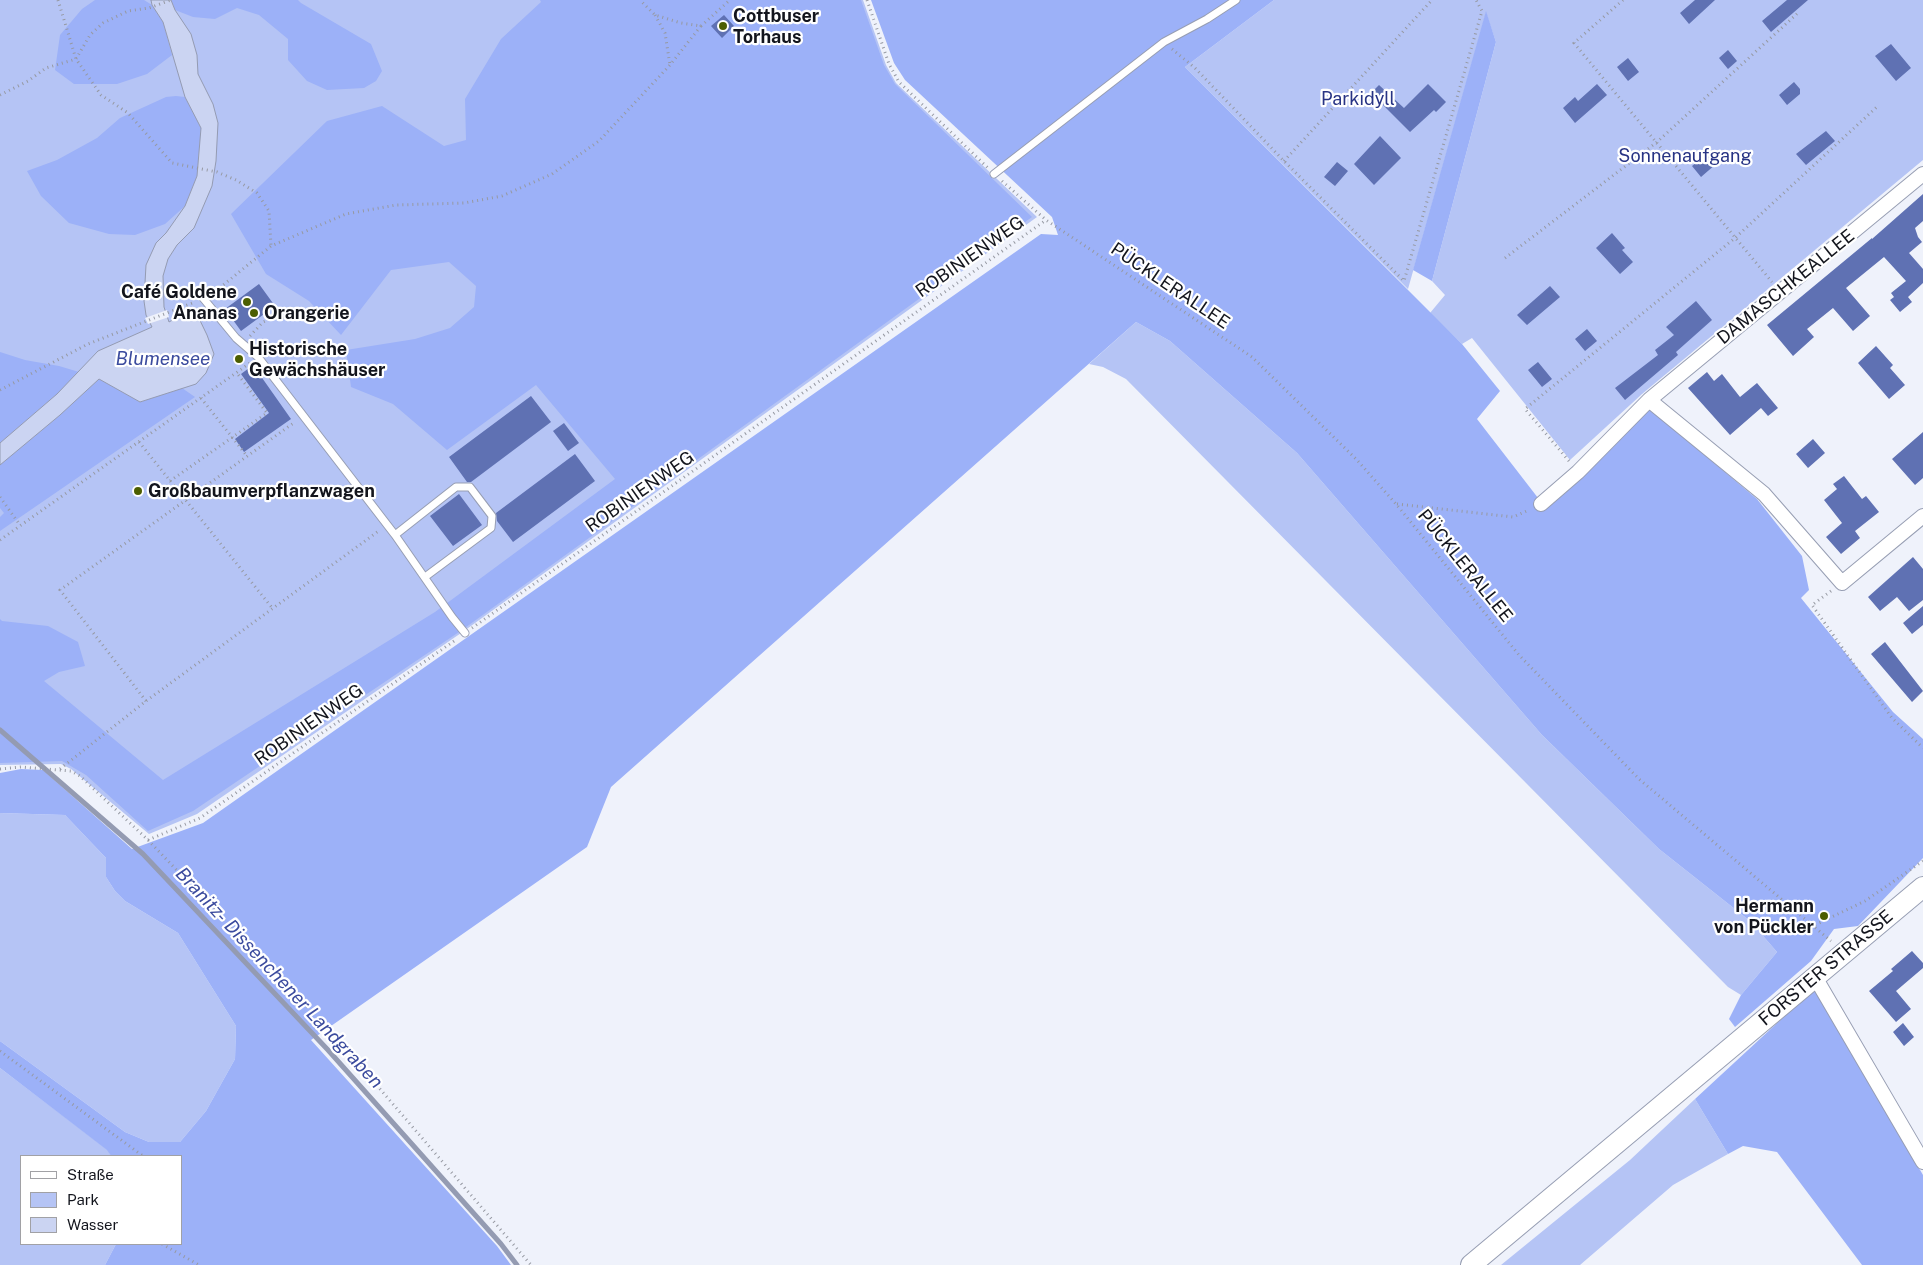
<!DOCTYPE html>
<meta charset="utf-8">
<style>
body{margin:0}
#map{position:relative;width:1923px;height:1265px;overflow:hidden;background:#eff2fb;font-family:"Public Sans",sans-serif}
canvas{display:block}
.legend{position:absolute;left:20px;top:1155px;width:162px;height:90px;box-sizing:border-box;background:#fff;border:1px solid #a1a1a5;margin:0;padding:6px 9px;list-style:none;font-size:15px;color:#13151d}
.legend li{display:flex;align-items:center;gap:10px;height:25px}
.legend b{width:25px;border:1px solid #a1a1a5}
</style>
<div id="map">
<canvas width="1923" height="1265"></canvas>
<ul class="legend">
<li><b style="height:6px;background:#fff"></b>Straße</li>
<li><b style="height:14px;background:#b5c4f5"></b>Park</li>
<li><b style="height:14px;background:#cbd4f2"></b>Wasser</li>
</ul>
</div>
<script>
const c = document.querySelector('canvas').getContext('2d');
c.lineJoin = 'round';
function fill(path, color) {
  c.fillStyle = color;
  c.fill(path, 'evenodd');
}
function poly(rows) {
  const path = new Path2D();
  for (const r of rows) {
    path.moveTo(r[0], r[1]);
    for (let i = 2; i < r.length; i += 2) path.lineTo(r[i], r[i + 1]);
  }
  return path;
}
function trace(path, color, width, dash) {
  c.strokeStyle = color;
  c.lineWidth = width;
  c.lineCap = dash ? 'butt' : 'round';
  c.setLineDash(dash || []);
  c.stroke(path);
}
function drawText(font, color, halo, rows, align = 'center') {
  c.font = font + ' "Public Sans",sans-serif';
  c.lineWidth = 4.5;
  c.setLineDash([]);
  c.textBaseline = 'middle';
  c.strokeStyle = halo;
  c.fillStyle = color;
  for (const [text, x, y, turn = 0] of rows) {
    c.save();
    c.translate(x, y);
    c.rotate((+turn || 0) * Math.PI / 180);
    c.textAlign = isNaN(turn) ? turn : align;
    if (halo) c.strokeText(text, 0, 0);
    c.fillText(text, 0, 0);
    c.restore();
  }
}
fill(poly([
 [0,0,863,0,886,65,896,83,1037,217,464,631,197,814,149,834,71,769,61,764,0,765],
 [1274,0,1923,0,1923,160,1642,394,1570,460,1472,338,1462,344,1430,313,1445,295,1432,281,1496,42,1486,13,1408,289,1185,67],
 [1136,322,1170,341,1297,453,1542,735,1659,849,1750,921,1777,952,1741,995,1728,987,1126,379,1103,367,1089,364],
 [0,813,65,815,106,858,106,877,115,891,125,901,178,933,236,1026,235,1059,206,1111,180,1142,149,1142,125,1132,0,1041],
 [0,1068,108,1150,111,1156,21,1156,21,1244,116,1244,105,1265,0,1265],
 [1695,1099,1728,1154,1673,1185,1580,1265,1501,1265,1630,1160]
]), '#b5c4f5');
fill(poly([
 [95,0,144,0,152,5,163,22,172,55,147,74,117,84,74,84,55,70,60,35,82,9],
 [171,0,298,0,301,3,371,44,382,71,376,81,364,88,327,90,307,81,288,60,288,39,259,15,237,8,215,19,193,17,175,10],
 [540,0,861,0,884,65,895,84,1032,217,462,630,193,811,148,831,86,775,62,761,0,763,0,619,2,621,48,626,78,642,85,666,59,672,44,681,163,780,435,612,615,479,536,385,447,450,393,404,351,387,346,350,415,339,450,328,474,307,476,286,449,262,391,270,341,335,309,301,266,274,231,214,327,121,382,106,444,146,466,140,465,99,501,39,541,2],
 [871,0,1274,0,1185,67,1462,344,1500,391,1477,419,1545,507,1650,409,1757,499,1802,556,1809,590,1801,598,1893,712,1923,739,1923,858,1858,926,1834,929,1811,961,1735,1027,1729,1019,1741,995,1777,952,1750,921,1659,849,1542,735,1297,453,1170,341,1136,322,611,787,587,847,311,1040,497,1246,511,1265,105,1265,116,1244,181,1244,181,1156,111,1156,107,1150,0,1068,0,1041,125,1132,149,1142,180,1142,206,1111,235,1059,236,1026,178,933,125,901,115,891,106,877,106,858,65,815,0,813,0,773,21,769,43,770,132,849,203,823,1041,234,1058,235,1052,217,905,80,894,63],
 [1486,11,1496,42,1432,281,1413,270],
 [176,96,185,97,201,128,200,143,197,176,185,206,165,224,135,235,109,234,69,223,41,196,27,171,57,160,97,138,120,118,166,97],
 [0,352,25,360,59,366,79,372,57,394,0,443],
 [99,379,140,402,182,388,195,397,0,531,0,517,4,513,0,508,0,465,60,415],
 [1814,989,1923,1175,1923,1265,1862,1265,1777,1152,1743,1146,1728,1154,1695,1099]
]), '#9cb1f8');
const water = poly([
 [151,0,171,0,175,10,191,34,197,55,198,74,213,104,218,123,216,161,212,186,194,228,177,245,168,259,163,276,164,307,169,322,194,308,207,335,214,354,206,373,196,384,140,402,99,379,60,415,0,465,0,443,57,394,98,351,152,327,146,315,144,301,146,265,156,243,166,233,185,206,197,176,201,128,185,97,163,22,152,5,151,0]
]);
fill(water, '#cbd4f2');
trace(water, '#949bb2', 1);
fill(poly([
 [167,310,169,317,148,324,145,318]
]), '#eff2fb');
trace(poly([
 [0,730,143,854,328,1050,501,1244,517,1265]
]), '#949bb2', 5);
fill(poly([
 [1695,0,1715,0,1689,24,1680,13],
 [1787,0,1808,0,1771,32,1762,21],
 [724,15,734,26,722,38,711,26],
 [1891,44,1911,68,1896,81,1875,56],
 [1728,50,1737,61,1728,69,1719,58],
 [1628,58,1639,72,1628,81,1617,67],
 [1794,82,1800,89,1800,94,1787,105,1779,95],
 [1428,84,1446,102,1436,112,1434,110,1410,132,1371,93,1379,85,1404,108],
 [1597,84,1607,95,1575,123,1563,108,1575,97,1578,101],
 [1826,131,1835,141,1806,165,1796,154],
 [1380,136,1401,158,1374,185,1354,164],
 [1707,154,1716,164,1701,177,1692,166],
 [1337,162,1348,171,1335,186,1324,177],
 [1923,194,1923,221,1915,228,1918,237,1922,242,1909,253,1923,269,1923,283,1908,297,1912,302,1900,312,1890,300,1894,297,1891,293,1906,281,1884,257,1846,288,1870,316,1853,331,1833,308,1807,329,1814,337,1793,356,1767,325,1872,238,1872,239],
 [1612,233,1625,248,1622,250,1633,262,1620,274,1596,248],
 [259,284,275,306,241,331,225,309],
 [1550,286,1560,297,1527,325,1517,315],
 [1696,301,1712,320,1676,352,1678,355,1625,400,1615,388,1658,355,1655,350,1674,335,1666,327],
 [1587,329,1597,341,1585,351,1575,339],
 [1876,346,1893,365,1890,368,1905,385,1889,399,1858,363],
 [1538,362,1552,379,1542,387,1528,370],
 [253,365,291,419,244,452,235,439,269,413,241,374],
 [1707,372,1714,381,1722,374,1740,397,1757,383,1778,408,1768,416,1761,408,1730,435,1688,388],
 [531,396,551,422,471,482,467,482,449,457],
 [564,423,579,443,568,451,553,431],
 [1923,432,1923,478,1915,485,1892,459],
 [1813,439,1825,453,1808,468,1796,454],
 [575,454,595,481,513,542,497,521,496,513],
 [1844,476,1862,499,1866,496,1879,512,1855,531,1860,538,1841,554,1826,537,1842,523,1824,500,1837,489,1833,484],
 [459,494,482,525,453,546,430,516],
 [1913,557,1923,569,1923,600,1909,611,1897,597,1880,611,1868,597],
 [1923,606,1923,625,1912,634,1903,623],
 [1885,642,1923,691,1912,702,1871,654],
 [1912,951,1923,963,1923,968,1896,991,1911,1009,1896,1022,1869,991,1893,971,1891,969],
 [1903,1023,1914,1037,1904,1046,1893,1032]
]), '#5f71b3');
const lane = poly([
 [994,174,1164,42,1207,19,1236,0],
 [203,298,236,338,258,357,395,535,452,617,465,633],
 [395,535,456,487,470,487,492,516,491,528,425,577]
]);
const street = poly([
 [1923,174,1649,400,1764,494,1842,583,1923,516],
 [1541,504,1578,472,1649,400],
 [1815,977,1923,1162]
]);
const secondary = poly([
 [1471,1265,1923,887]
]);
trace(lane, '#979eb3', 9);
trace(street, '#979eb3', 16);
trace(secondary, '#979eb3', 22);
trace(poly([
 [58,0,76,59,101,95,128,113,172,163,217,172,236,180,257,193,269,211,271,246],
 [867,0,889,64,899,82,988,168],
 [1623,0,1574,43,1772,282],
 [655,15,665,33,670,65],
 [701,26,730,0],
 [1172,49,1195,68,1284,161,1404,281,1482,11,1476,0],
 [0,95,28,81,46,68,76,59,90,35,103,23,128,11,149,8,171,0],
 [1284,161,1432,0],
 [1002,181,1046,220,1252,357,1356,459,1396,504,1519,655,1639,779,1831,941],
 [1505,258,1657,142,1799,12],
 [211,293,222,286,271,246,346,214,396,205,464,203,502,196,552,174,599,141,670,65,701,26,681,23,655,15,640,0],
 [250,336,263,322,275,317,287,318],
 [0,390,88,344,195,302],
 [201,398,247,456],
 [139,442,273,609],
 [1569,461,1525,409,1735,238,1879,105],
 [170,481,267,413,237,373],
 [0,497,20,525],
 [1397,504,1513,517,1529,510],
 [0,540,250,363],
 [1831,591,1812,605,1892,718,1923,748],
 [472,628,1046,220],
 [146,701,60,590,295,422],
 [0,769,21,767,71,771,80,776,148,840,332,1033,531,1265],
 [60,769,146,701,380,530],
 [148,840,200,818,457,639],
 [1815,925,1865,901,1923,861],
 [0,1051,143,1156],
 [162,1244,199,1265]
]), '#9699a2', 3, [1, 4]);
trace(lane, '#fff', 7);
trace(street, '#fff', 14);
trace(secondary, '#fff', 20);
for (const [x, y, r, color] of [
 [723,26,5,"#4c5e01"],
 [247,302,5,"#4c5e01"],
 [254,313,5,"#4c5e01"],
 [239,359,5,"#4c5e01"],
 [138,491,5,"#4c5e01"],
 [1824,916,5,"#4c5e01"]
]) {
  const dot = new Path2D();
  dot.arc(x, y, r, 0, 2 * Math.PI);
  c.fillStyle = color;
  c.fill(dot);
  trace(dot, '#fff', 2);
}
drawText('bold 18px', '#13151d', '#fff', [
 ["Cottbuser",733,16],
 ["Torhaus",733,37],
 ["Café Goldene",237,292,"right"],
 ["Ananas",237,313,"right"],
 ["Orangerie",264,313],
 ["Historische",249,349],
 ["Gewächshäuser",249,370],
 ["Großbaumverpflanzwagen",148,491],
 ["Hermann",1814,906,"right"],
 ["von Pückler",1814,927,"right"]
], 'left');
drawText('18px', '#273384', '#fff', [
 ["Parkidyll",1358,99],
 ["Sonnenaufgang",1685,156]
]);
drawText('18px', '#13151d', '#fff', [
 ["ROBINIENWEG",970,257,-35],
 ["PÜCKLERALLEE",1170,286,34],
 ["DAMASCHKEALLEE",1786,287,-39],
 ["ROBINIENWEG",640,492,-35],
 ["PÜCKLERALLEE",1465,566,51],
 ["ROBINIENWEG",309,725,-35],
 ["FORSTER STRASSE",1826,968,-40]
]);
drawText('italic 19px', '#3b4b9e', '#fff', [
 ["Blumensee",163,359],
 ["Branitz- Dissenchener Landgraben",279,978,47]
]);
</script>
